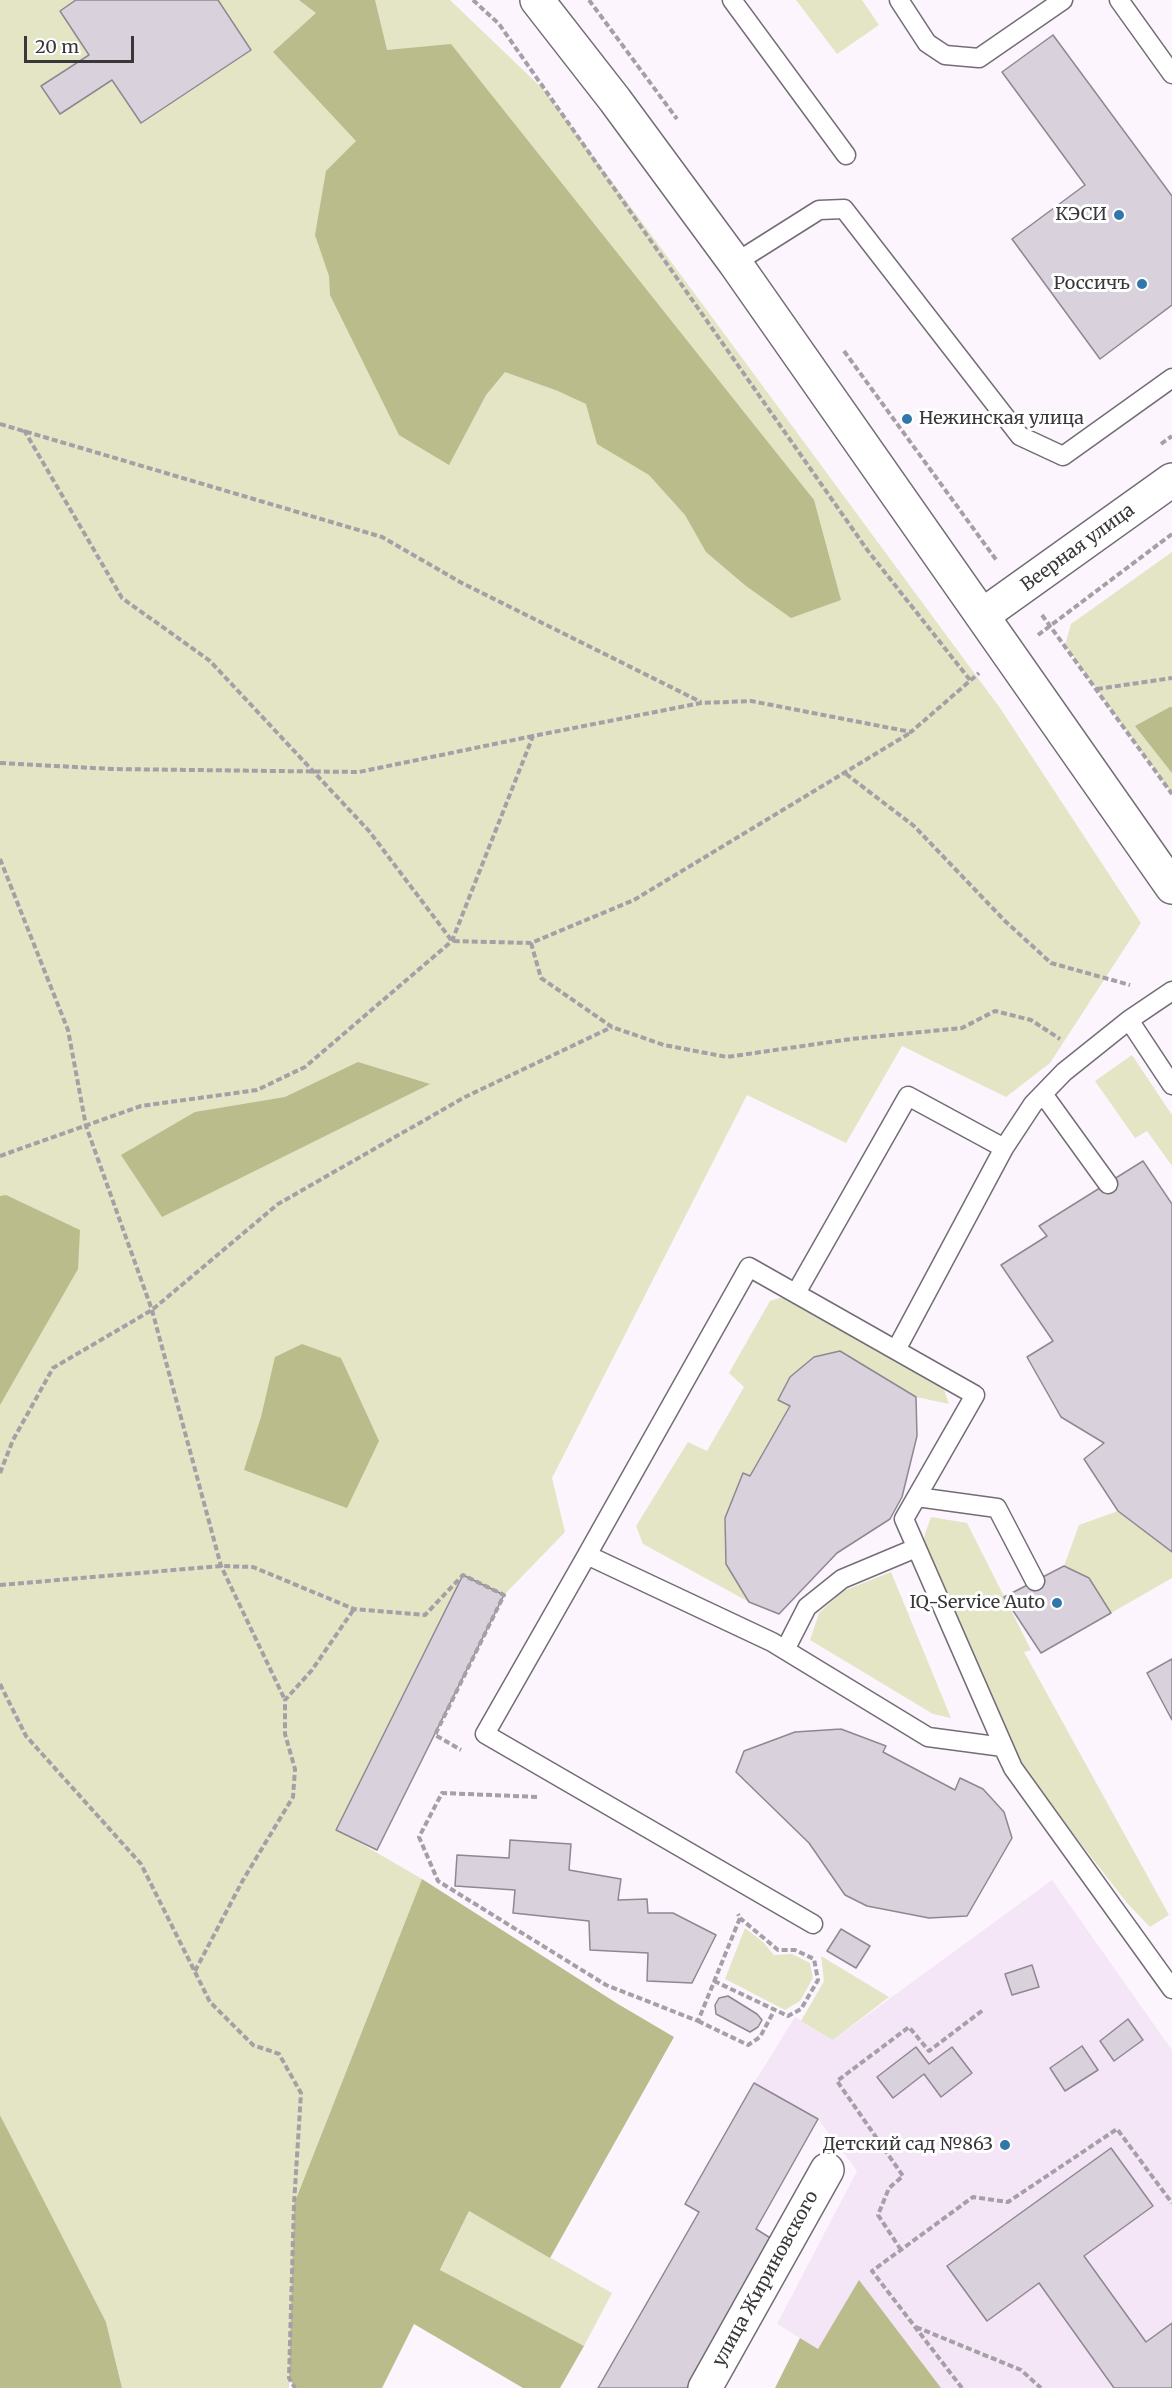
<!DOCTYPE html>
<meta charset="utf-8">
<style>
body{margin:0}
#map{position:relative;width:1172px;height:2388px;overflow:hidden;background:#fcf5fe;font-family:Merriweather,serif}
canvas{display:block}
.scale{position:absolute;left:24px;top:36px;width:110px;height:27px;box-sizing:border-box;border:3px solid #3a373b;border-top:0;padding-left:8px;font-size:18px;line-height:21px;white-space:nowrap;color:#3a373b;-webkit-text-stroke:4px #fff;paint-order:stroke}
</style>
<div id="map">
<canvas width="1172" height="2388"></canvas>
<div class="scale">20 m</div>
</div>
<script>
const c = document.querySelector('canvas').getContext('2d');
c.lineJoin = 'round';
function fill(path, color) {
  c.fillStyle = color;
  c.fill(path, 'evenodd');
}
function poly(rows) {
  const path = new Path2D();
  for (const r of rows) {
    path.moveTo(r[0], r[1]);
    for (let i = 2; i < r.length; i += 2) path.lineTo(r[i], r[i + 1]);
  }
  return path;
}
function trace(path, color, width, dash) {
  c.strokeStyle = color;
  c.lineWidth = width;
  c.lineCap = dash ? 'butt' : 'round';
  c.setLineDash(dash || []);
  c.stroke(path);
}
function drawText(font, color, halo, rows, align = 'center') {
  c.font = font + ' Merriweather,serif';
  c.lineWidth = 6;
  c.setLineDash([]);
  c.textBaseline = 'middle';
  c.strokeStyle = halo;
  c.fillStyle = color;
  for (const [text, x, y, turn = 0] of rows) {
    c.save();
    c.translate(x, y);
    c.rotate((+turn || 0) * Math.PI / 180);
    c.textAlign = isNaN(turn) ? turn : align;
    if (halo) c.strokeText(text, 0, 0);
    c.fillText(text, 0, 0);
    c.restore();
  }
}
fill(poly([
 [1052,1880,1172,2050,1172,2388,852,2388,818,2349,777,2324,857,2171,818,2119,754,2083,795,2017,833,2040]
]), '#f4e6f7');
fill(poly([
 [0,0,450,0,546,92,1000,708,1141,923,1050,1063,1006,1097,902,1046,846,1143,747,1095,552,1478,565,1532,504,1595,463,1575,336,1829,422,1879,294,2204,289,2388,122,2388,106,2322,0,2115],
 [796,0,862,0,879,25,837,54],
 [1172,552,1172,794,1065,645,1071,624],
 [1132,1055,1172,1115,1172,1166,1147,1131,1135,1138,1095,1081],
 [796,1293,939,1375,949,1404,916,1397,840,1351,814,1357,790,1377,778,1400,790,1406,750,1476,743,1474,725,1518,726,1564,749,1602,643,1544,636,1526,688,1442,707,1451,744,1387,729,1373,770,1301],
 [1118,1511,1172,1552,1172,1578,1111,1613,1064,1566,1079,1525],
 [931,1517,967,1523,1031,1650,1024,1652,1169,1915,1150,1927,1127,1903,1019,1764,929,1563,924,1537],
 [891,1572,951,1718,933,1714,810,1640,819,1613,843,1591],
 [745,1928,763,1942,774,1955,792,1954,810,1963,813,1978,800,2001,785,2010,725,1979],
 [821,1956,889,1997,833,2040,801,2021,824,1981],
 [469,2211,612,2293,584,2346,440,2271]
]), '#e3e5c5');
fill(poly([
 [299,0,375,0,387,50,451,44,814,500,841,600,791,618,746,586,706,552,685,515,649,475,597,444,586,404,558,391,505,372,486,395,449,465,399,435,330,295,329,276,315,235,326,171,356,141,273,52,316,13],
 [1170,707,1172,707,1172,773,1135,726],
 [358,1062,430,1084,162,1217,121,1155,195,1112,285,1097],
 [6,1195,80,1230,78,1269,0,1405,0,1196],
 [302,1344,341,1358,379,1441,347,1508,244,1470,261,1417,275,1357],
 [422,1879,618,2004,674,2037,550,2258,469,2211,440,2270,584,2346,560,2388,523,2388,414,2324,382,2388,295,2388,289,2378,294,2204],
 [0,2115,106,2322,122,2388,0,2388],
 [859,2280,941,2388,775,2388,800,2338,818,2349]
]), '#babc8b');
const building = poly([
 [76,0,218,0,251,50,141,123,112,80,60,114,41,86,89,55,60,11,76,0],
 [1053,35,1172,196,1172,305,1100,359,1012,239,1085,185,1002,72,1053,35],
 [1143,1161,1172,1204,1172,1552,1118,1511,1084,1459,1104,1443,1061,1417,1027,1357,1053,1341,1001,1265,1047,1236,1039,1226,1143,1161],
 [840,1351,916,1397,917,1436,902,1497,890,1519,837,1553,779,1614,749,1602,726,1564,725,1518,743,1473,750,1476,790,1406,778,1400,790,1377,814,1357,840,1351],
 [1064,1566,1089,1578,1111,1613,1041,1653,1004,1597,1064,1566],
 [463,1575,504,1595,377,1850,336,1830,463,1575],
 [1172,1659,1172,1720,1147,1673,1172,1659],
 [841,1729,886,1746,883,1752,955,1790,960,1778,983,1789,1004,1812,1012,1838,967,1916,929,1918,867,1906,845,1895,809,1843,736,1772,744,1751,795,1732,841,1729],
 [510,1840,571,1844,569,1870,621,1879,618,1900,647,1899,648,1913,673,1913,716,1935,692,1983,647,1981,648,1953,590,1950,589,1921,513,1913,515,1890,455,1886,457,1855,509,1858,510,1840],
 [841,1929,870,1946,856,1968,827,1951,841,1929],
 [1032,1965,1039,1987,1012,1995,1005,1974,1032,1965],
 [728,1996,757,2014,762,2020,758,2027,750,2032,716,2014,715,2005,719,1998,728,1996],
 [1128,2019,1143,2040,1114,2061,1100,2041,1128,2019],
 [1082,2046,1098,2070,1065,2091,1050,2068,1082,2046],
 [916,2047,929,2064,952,2047,972,2073,941,2097,924,2074,893,2098,877,2077,916,2047],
 [754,2083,818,2119,756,2229,772,2239,687,2388,598,2388,699,2212,685,2204,754,2083],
 [1111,2148,1153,2206,1084,2256,1146,2342,1172,2323,1172,2388,1114,2388,1039,2283,987,2321,947,2266,1111,2148]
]);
fill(building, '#d9d1db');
trace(building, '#8f8791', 1.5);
const service = poly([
 [732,0,846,155],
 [899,0,927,43,945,55,979,58,1063,0],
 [1119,0,1172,74],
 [735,263,819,210,844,209,1020,436,1063,456,1172,378],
 [1129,1020,1172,991],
 [1043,1094,1108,1184],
 [796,1293,908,1096,1004,1148],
 [896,1350,1004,1148,1033,1104,1064,1072,1129,1020,1172,1085],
 [917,1497,997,1508,1035,1581],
 [587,1555,485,1734,813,1924],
 [785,1650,807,1607,842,1579,916,1548],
 [1013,1768,904,1519,975,1395,749,1267,587,1555,772,1642,928,1737,1003,1747,1013,1768,1172,1989]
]);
const minor = poly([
 [705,2388,827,2170]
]);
const tertiary = poly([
 [537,0,615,100,735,263,1172,887],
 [983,615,1172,480]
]);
trace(service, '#746c76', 21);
trace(minor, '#746c76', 36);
trace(tertiary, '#746c76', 36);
trace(poly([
 [473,0,499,24,868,551,970,680],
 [589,0,677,119],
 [844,351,997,561],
 [0,424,382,537,460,582,701,702],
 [24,430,122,598,210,661,369,831,452,941,531,943,634,900,910,733],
 [1161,444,1172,436],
 [1042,615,1172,794],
 [1038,635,1172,534],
 [1097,689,1172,678],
 [0,763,112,769,359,772,533,736],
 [846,774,914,826,1005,921,1051,963,1130,985],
 [0,859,68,1030,86,1126,152,1310,221,1566,285,1700],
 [531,943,541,978,612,1027,664,1045,727,1057,851,1039,962,1028,995,1011,1031,1020,1060,1039],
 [0,1156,141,1106,257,1090,305,1067,452,941,533,736,701,703,751,701,911,732,979,673],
 [0,1473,13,1440,53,1368,152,1310,278,1204,465,1097,612,1027],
 [0,1585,221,1566,253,1567,354,1609,425,1615,463,1575,504,1595,435,1735,461,1750],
 [0,1684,26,1736,141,1864,210,2002,253,2045,279,2054,301,2093,294,2204,289,2378,295,2388],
 [537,1797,442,1793,419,1837,438,1881,606,1985,698,2021,740,1918,738,1914],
 [195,1971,243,1880,293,1797,295,1769,285,1734,285,1700,312,1670,354,1609],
 [714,1981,788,2016,801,2009,818,1980,814,1959,795,1950,778,1950,740,1918],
 [698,2021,748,2045,760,2037,774,2011],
 [901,2250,878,2215,889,2188,903,2176,837,2081,909,2027,929,2051,983,2010],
 [916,2327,1021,2370,1041,2388],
 [962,2388,872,2271,973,2197,1008,2202,1117,2129,1172,2203]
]), '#a59fa6', 4, [6, 3]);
trace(service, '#fff', 18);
trace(minor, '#fff', 33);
trace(tertiary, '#fff', 33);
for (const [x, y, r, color] of [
 [1119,215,6,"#3277ac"],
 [1142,284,6,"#3277ac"],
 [907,419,6,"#3277ac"],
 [1057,1603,6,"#3277ac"],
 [1005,2145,6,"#3277ac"]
]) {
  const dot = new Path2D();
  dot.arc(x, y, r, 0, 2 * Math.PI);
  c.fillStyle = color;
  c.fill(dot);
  trace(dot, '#fff', 2);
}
drawText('18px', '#3a373b', '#fff', [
 ["КЭСИ",1107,215],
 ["Россичъ",1130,284],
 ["Нежинская улица",919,419,"left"],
 ["IQ-Service Auto",1045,1603],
 ["Детский сад №863",993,2145]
], 'right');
drawText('18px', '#3a373b', '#fff', [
 ["Веерная улица",1078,548,-36],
 ["улица Жириновского",766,2279,-61]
]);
</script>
